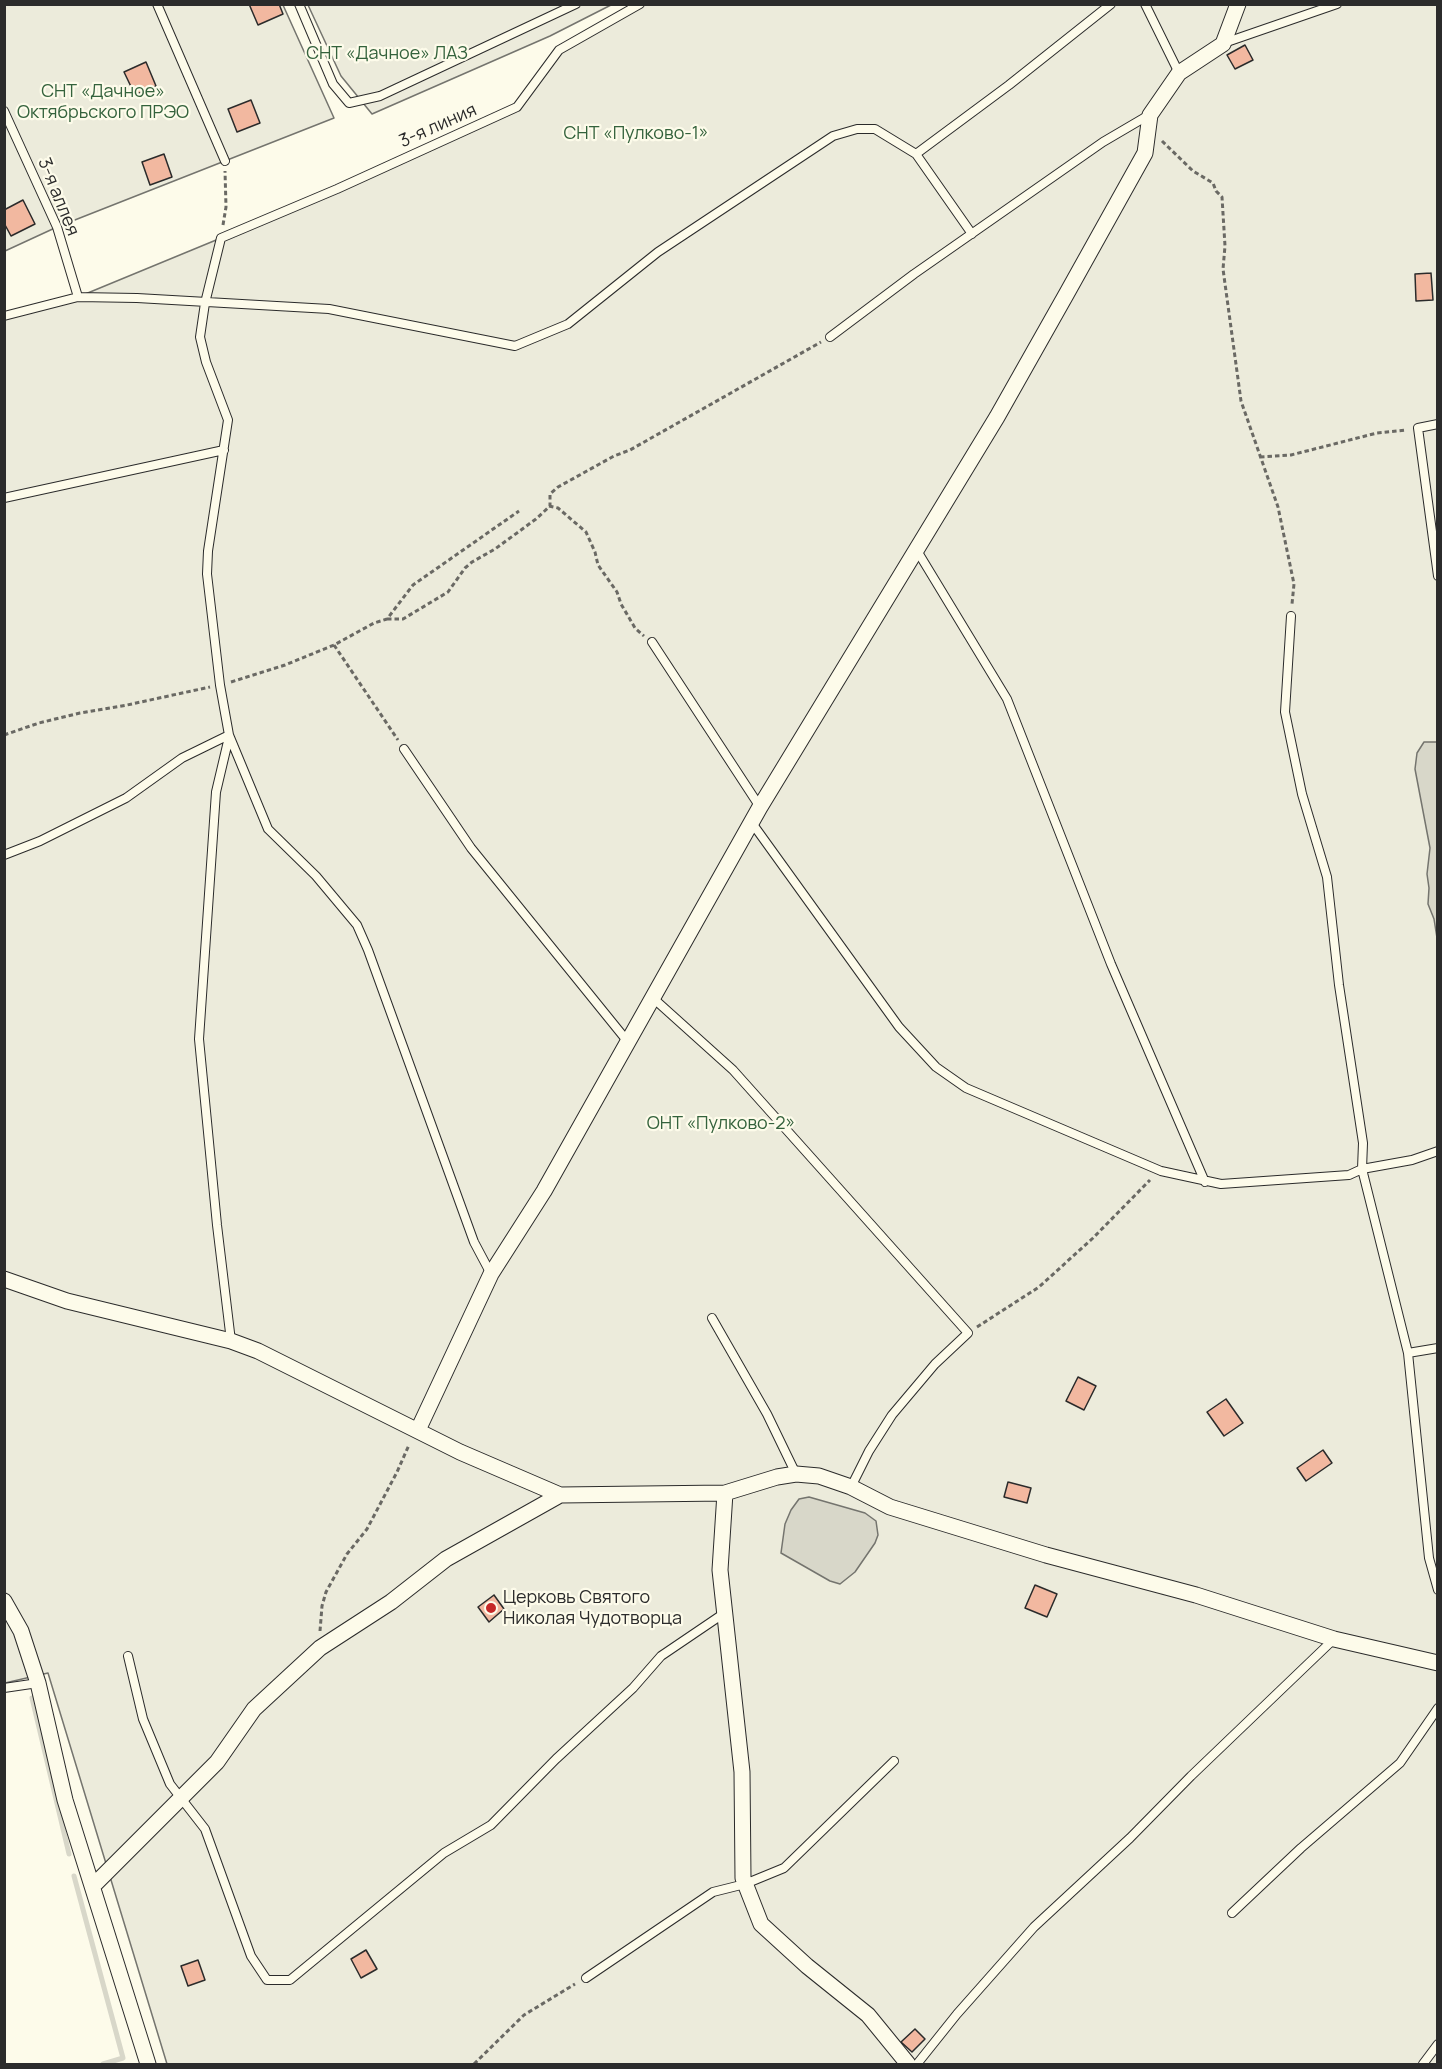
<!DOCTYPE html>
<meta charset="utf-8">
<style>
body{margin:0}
#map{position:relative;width:1442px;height:2069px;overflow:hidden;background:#fdfbea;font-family:Manrope,sans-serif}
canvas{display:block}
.frame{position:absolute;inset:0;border:6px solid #2b2b2b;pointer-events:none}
</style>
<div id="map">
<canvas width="1442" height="2069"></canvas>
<div class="frame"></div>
</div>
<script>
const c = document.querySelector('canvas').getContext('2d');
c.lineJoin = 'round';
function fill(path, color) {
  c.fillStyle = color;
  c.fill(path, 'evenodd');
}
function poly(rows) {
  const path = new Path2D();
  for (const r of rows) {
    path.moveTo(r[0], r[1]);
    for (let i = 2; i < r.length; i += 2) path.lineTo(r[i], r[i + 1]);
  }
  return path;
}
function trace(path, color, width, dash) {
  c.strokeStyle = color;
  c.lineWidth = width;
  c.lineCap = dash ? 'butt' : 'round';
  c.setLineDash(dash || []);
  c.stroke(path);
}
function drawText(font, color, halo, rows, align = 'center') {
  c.font = font + ' Manrope,sans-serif';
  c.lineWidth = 4.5;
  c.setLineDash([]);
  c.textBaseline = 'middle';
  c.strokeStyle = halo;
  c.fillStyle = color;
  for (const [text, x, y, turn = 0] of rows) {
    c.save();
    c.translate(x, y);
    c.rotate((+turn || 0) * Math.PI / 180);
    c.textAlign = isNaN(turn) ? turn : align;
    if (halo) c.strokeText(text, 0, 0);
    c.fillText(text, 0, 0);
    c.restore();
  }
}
const green = poly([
 [4,5,283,5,334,118,57,227,5,251,4,5],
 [308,5,611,5,550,36,372,114,341,76,308,5],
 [640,5,1437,5,1437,2064,167,2064,48,1673,5,1683,5,316,78,297,221,238,517,107,559,50,640,5]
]);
fill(green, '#ecebdb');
trace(green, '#74746e', 1.5);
const water = poly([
 [1424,742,1437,742,1437,938,1434,919,1428,904,1429,888,1427,874,1430,848,1415,769,1417,753,1424,742],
 [809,1497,865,1513,876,1521,878,1535,875,1543,855,1572,840,1584,830,1581,781,1553,785,1524,791,1510,799,1499,809,1497]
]);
fill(water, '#d8d7c9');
trace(water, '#74746e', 1.5);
trace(poly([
 [32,1698,69,1854],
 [74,1876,123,2058,103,2064]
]), '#d8d7c9', 5);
const building = poly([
 [249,4,279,4,283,14,258,25,249,4],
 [1245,45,1253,60,1235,69,1227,55,1245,45],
 [146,62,156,86,135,95,124,72,146,62],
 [251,100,260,123,237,132,228,109,251,100],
 [164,154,172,177,150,185,142,162,164,154],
 [23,200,35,224,11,236,4,223,4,210,23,200],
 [1431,273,1433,300,1416,301,1415,274,1431,273],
 [1078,1377,1096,1386,1084,1410,1066,1401,1078,1377],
 [1226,1399,1243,1423,1224,1436,1207,1412,1226,1399],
 [1323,1450,1332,1463,1306,1481,1297,1468,1323,1450],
 [1008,1482,1031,1488,1027,1503,1004,1497,1008,1482],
 [1035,1585,1057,1594,1047,1617,1025,1608,1035,1585],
 [494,1595,504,1609,489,1622,478,1607,494,1595],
 [366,1950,377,1969,361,1978,351,1959,366,1950],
 [198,1960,205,1980,188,1986,181,1966,198,1960],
 [915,2029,925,2039,912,2052,901,2042,915,2029]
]);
fill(building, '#f2b8a0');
trace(building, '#2b2b2b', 1.5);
const service = poly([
 [157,4,225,161],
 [299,4,333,84,349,103,380,96,576,4],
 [1145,4,1179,73],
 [1224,43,1337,4],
 [4,111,57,227,78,297],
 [916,154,1009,85,1111,4],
 [4,316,78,297,137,298,329,309,515,346,568,324,658,252,833,136,857,129,875,129,916,154,972,234],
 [830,337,914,274,1103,142,1149,115],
 [1438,424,1418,428,1438,576],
 [4,498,224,450],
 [916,549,1007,699,1111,964,1205,1182],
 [1291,616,1285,712,1302,794,1327,877,1339,985,1363,1143,1362,1169,1408,1353,1429,1558,1438,1590],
 [652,642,760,807],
 [229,737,216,792,199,1039,217,1225,231,1341],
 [404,749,471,848,628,1042],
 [752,823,899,1027,936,1067,966,1088,1161,1171,1221,1184,1349,1175,1362,1169,1412,1160,1438,1151],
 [4,855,40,841,126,798,182,758,229,735],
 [653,998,733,1070,968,1333,935,1364,892,1415,869,1451,851,1487],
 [491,1274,474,1242,368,950,357,925,316,876,268,829,229,735,220,685,207,574,208,551,228,420,206,362,200,337,205,303,221,238,337,189,517,107,559,50,640,4],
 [712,1318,767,1414,796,1474],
 [1408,1353,1438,1348],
 [128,1656,143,1719,170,1784,205,1829,251,1956,267,1980,290,1980,444,1853,491,1825,556,1759,633,1688,661,1656,723,1614],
 [4,1688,38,1683],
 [1232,1913,1301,1848,1400,1763,1438,1708],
 [586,1978,713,1892,745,1884,784,1868,894,1761],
 [917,2064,957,2014,1034,1927,1130,1838,1191,1776,1334,1639],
 [1423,2064,1438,2044]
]);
const minor = poly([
 [4,1279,67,1301,231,1341,258,1351,460,1452,560,1495,725,1493,777,1477,796,1474,819,1476,851,1487,890,1507,1046,1555,1196,1595,1334,1639,1438,1663],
 [418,1430,491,1274,544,1191,760,807,997,417,1067,293,1145,153,1150,115,1179,73,1223,44,1238,4],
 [725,1493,720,1570,742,1772,743,1878,761,1924,807,1966,868,2015,908,2064],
 [4,1601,21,1631,38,1683,65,1800,148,2064],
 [93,1886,217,1762,254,1709,320,1648,391,1602,446,1559,560,1495]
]);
trace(service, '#2b2b2b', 10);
trace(minor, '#2b2b2b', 17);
trace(poly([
 [1162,141,1193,171,1213,183,1216,191,1222,197,1225,246,1223,269,1241,401,1278,507,1294,584,1292,604],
 [223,225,226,207,225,171],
 [1260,457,1291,455,1377,433,1406,430],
 [549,506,558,508,586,532,595,552,598,565,617,592,621,604,635,628,644,636],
 [387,619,403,619,448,592,465,568,472,562,495,549,536,519,550,506,550,494,558,487,614,456,630,450,821,342],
 [334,645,398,740],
 [231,682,285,665,334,645,374,623,387,619,413,585,519,511],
 [4,735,39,723,80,713,127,705,210,687],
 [977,1327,1039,1287,1093,1238,1150,1180],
 [320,1631,322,1606,326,1592,347,1554,367,1529,397,1472,409,1445],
 [474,2064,524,2015,575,1984]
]), '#6a6964', 3, [4.5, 3]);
trace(service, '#fdfbea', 8);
trace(minor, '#fdfbea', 15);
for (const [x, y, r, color] of [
 [491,1608,6,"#c62828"]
]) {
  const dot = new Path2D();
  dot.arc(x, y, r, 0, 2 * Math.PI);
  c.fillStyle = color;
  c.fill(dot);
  trace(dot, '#fdfbea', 2);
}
drawText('18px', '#34623c', '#fdfbea', [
 ["СНТ «Дачное» ЛАЗ",387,54],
 ["СНТ «Дачное»",103,92],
 ["Октябрьского ПРЭО",103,113],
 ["СНТ «Пулково-1»",636,134],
 ["ОНТ «Пулково-2»",721,1124]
]);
drawText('18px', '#2b2b2b', '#fdfbea', [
 ["3-я линия",438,126,-24],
 ["3-я аллея",58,197,68]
]);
drawText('18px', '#2b2b2b', '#fdfbea', [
 ["Церковь Святого",503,1598],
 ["Николая Чудотворца",503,1619]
], 'left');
</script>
